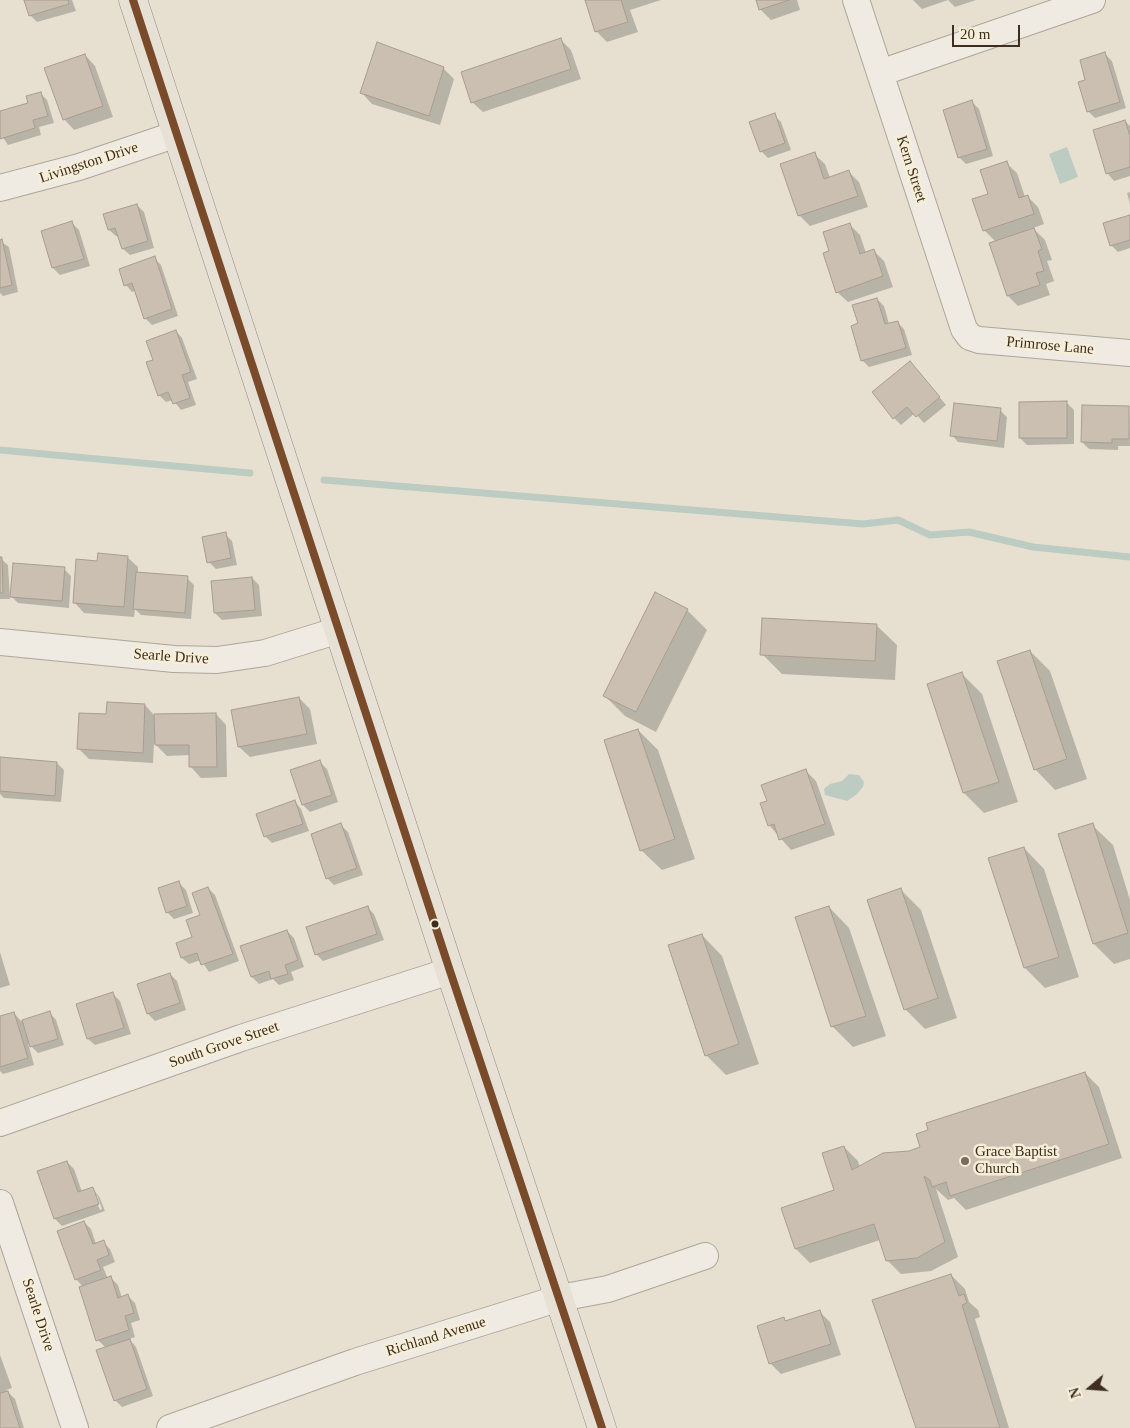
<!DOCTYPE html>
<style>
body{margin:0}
#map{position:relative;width:1130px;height:1428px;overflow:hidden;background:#e7e0d1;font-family:Georgia,serif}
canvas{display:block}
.north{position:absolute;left:1065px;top:1363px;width:50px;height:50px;-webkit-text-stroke:4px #f7eed8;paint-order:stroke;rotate:252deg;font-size:14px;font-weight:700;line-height:20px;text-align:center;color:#3d2e20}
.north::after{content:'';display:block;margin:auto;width:18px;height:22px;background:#3d2e20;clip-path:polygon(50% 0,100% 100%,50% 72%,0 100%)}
.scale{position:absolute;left:952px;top:25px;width:68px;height:22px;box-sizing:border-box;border:2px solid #3d2e20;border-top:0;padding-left:6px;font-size:15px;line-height:18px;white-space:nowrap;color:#3d2e20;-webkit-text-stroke:4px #f7eed8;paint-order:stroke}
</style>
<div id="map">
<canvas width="1130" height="1428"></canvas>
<div class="north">N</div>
<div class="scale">20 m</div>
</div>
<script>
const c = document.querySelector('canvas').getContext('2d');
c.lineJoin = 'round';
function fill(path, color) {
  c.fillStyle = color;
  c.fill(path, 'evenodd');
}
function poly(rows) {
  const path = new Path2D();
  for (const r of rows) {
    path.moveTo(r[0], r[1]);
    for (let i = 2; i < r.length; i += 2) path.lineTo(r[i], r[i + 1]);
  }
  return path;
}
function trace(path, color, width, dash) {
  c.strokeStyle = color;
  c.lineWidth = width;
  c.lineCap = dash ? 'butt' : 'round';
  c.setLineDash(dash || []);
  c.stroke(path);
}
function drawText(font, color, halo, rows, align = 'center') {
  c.font = font + ' Georgia,serif';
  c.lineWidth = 5;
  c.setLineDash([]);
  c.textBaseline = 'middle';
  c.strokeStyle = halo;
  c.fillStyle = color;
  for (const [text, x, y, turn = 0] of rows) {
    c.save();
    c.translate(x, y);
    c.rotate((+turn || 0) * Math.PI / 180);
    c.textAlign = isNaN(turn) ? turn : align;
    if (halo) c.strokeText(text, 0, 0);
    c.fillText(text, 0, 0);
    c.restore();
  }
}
fill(poly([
 [1067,147,1078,177,1060,184,1049,154],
 [849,774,859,775,864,782,863,787,857,794,847,801,825,795,824,789,830,784,842,781]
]), '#bcccc2');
fill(poly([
 [25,0,72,0,76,11,37,22,30,15],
 [586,0,661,0,630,10,638,32,607,42,597,32],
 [757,0,797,0,800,10,771,20,760,9],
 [913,0,976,0,955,7,948,0,922,9],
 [561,40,571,50,581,79,483,112,472,102],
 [378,44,444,69,454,79,440,125,372,104,362,93],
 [1105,54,1112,61,1126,108,1095,118,1088,111,1087,80],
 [85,55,95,66,113,117,74,130,64,119],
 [40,93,47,100,54,123,39,127,41,135,8,145,0,133,0,112,29,103],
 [972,102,979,109,993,156,966,164,959,157],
 [774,115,781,122,791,150,768,158,761,151],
 [1125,121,1130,126,1130,176,1114,181,1108,174,1095,131],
 [814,154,825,164,830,178,849,172,859,182,868,207,810,226,799,215],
 [1006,163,1017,173,1025,197,1027,196,1038,207,1044,224,1033,228,1045,240,1052,260,1047,261,1054,281,1046,284,1050,295,1018,306,1008,296,996,242,984,230,989,194],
 [1130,192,1130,204,1127,193],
 [137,205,144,212,154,248,130,255,123,249,119,236,116,236,109,230],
 [1130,217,1130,248,1118,252,1111,245],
 [72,223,79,230,90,266,60,275,53,268,42,232],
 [849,224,860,235,866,253,873,250,884,261,893,287,848,302,837,292,831,252],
 [0,241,9,247,18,292,3,296,0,293],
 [154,258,161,265,178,316,152,325,145,318,135,291,132,292,126,285],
 [877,299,884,306,889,324,897,322,904,329,912,355,869,367,862,360,859,324],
 [176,331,182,338,197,379,188,382,196,405,181,410,173,400,166,402,159,395,155,361],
 [916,369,946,405,924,423,915,413,901,425,894,418],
 [1067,403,1074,410,1074,444,1027,445,1020,438],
 [1129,407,1130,446,1118,446,1118,450,1089,449,1082,442],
 [1000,410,1007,417,1004,448,958,442,952,435],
 [225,534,232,541,237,565,216,569,209,562],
 [127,557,138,567,138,574,187,578,194,585,191,619,141,615,135,609,134,617,84,613,74,602,98,563],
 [0,558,8,565,10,599,0,599],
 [64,569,71,576,69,608,18,603,11,596],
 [252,578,259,585,262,616,222,620,215,613],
 [687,610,707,630,656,732,625,716,605,696],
 [876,625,897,645,895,680,782,674,762,654],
 [1030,651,1050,671,1087,779,1055,790,1035,769],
 [962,674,982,694,1018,802,984,813,964,793,928,685],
 [299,698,310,709,317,744,250,757,239,747,232,711],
 [145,705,154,715,216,714,226,725,227,777,201,778,191,767,190,755,167,756,154,743,153,763,89,759,79,749,108,715],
 [638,730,658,750,695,859,662,870,641,850],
 [0,759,57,763,64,770,61,802,4,798,0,794],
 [320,762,327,769,338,802,310,812,303,805,292,771],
 [806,771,816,781,835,835,791,850,769,825],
 [295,802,301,809,309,831,272,843,265,836],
 [341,825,348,832,363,875,334,885,327,878],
 [1092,825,1113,845,1130,900,1130,959,1114,964,1094,944],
 [1024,848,1044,869,1079,977,1045,988,1025,968],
 [179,883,186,890,193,913,174,919,167,912],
 [208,888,215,895,239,961,209,972,201,960,189,964,182,958,178,944,194,938],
 [901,890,921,910,957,1018,925,1029,905,1009],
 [367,907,374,914,384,940,323,961,316,954],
 [829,907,849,928,886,1036,853,1047,833,1027,796,918],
 [287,931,294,938,304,967,291,972,294,980,279,985,273,979,259,984,252,977,242,947],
 [702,935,722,956,759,1064,726,1075,706,1055],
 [0,952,10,985,0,988],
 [170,974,177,981,186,1010,155,1021,148,1014,138,985],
 [113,994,120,1001,131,1034,95,1045,88,1039],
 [14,1013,21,1021,50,1013,56,1020,64,1045,38,1053,28,1043,34,1065,3,1074,0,1071,0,1018],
 [1085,1073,1099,1087,1122,1158,966,1210,954,1198,948,1200,936,1189,958,1257,931,1271,901,1274,887,1260,880,1240,810,1263,796,1249,782,1209,836,1191,844,1147,858,1161,860,1168,910,1152],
 [67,1162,74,1169,82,1192,92,1189,99,1196,105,1211,62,1226,55,1219,39,1172],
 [94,1195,97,1195,102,1209,100,1210],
 [84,1222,91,1229,96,1244,103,1242,110,1249,115,1262,103,1267,108,1279,111,1278,118,1285,122,1298,128,1296,135,1303,140,1320,131,1323,135,1337,129,1339,136,1347,153,1396,122,1407,115,1400,106,1348,98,1340,83,1287,76,1279],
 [951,1275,965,1289,969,1302,978,1310,980,1317,975,1319,1009,1428,917,1428],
 [820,1312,830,1322,841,1355,781,1374,770,1363,784,1319,787,1322],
 [0,1355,12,1388,6,1390,15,1399,24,1428,0,1428]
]), '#0003');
trace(poly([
 [0,450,250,473],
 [324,480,863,524,898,520,930,535,969,532,1033,547,1130,557]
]), '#bcccc2', 7);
const building = poly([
 [24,0,68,0,69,4,29,16,24,0],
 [585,0,621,0,628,22,595,32,585,0],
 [756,0,789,0,759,10,756,0],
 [561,38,571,69,471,103,461,72,561,38],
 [377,42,444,67,429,116,360,93,377,42],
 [1105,52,1120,102,1087,112,1078,82,1085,80,1080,60,1105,52],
 [85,54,103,106,63,120,44,68,85,54],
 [41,92,48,116,33,120,35,128,0,139,0,111,28,103,26,96,41,92],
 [972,100,987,149,958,158,943,110,972,100],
 [775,113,785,143,760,152,749,122,775,113],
 [1125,120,1130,136,1130,167,1106,174,1093,130,1125,120],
 [815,152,824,179,849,170,858,196,798,216,780,164,815,152],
 [1007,161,1019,198,1028,195,1034,214,983,231,972,199,988,194,980,170,1007,161],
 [137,204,148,241,122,249,115,228,108,230,103,214,137,204],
 [1130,215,1130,240,1110,246,1103,223,1130,215],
 [72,221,84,259,52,268,41,231,72,221],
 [850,223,860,254,874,249,883,276,836,293,823,253,829,251,823,232,850,223],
 [1034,228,1042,249,1038,251,1044,271,1036,273,1040,285,1007,296,989,243,1034,228],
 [2,239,12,285,0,288,0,240,2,239],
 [155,256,172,309,144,319,132,283,124,286,119,269,155,256],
 [877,298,885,324,898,321,906,348,861,361,851,326,858,323,852,305,877,298],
 [176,330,191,372,182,375,190,398,173,404,168,392,158,396,146,362,153,360,146,341,176,330],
 [910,361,940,397,916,417,907,407,893,419,872,392,910,361],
 [1067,401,1067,438,1019,438,1019,402,1067,401],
 [954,403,1001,408,997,441,950,436,954,403],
 [1082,405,1129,406,1129,439,1112,439,1112,443,1081,442,1082,405],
 [226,532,231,558,207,563,202,537,226,532],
 [98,553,128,556,124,607,73,603,76,559,97,561,98,553],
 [0,557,2,557,3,593,0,593,0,557],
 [13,563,65,567,62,601,10,597,13,563],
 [136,572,188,576,185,613,133,609,136,572],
 [252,577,255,610,214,613,211,581,252,577],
 [655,592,688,609,636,712,603,696,655,592],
 [762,618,877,624,875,661,760,655,762,618],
 [1030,650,1067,759,1034,770,997,661,1030,650],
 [962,672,999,782,963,793,927,684,962,672],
 [299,697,307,734,238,747,231,710,299,697],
 [107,702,145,704,143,753,77,749,79,713,106,714,107,702],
 [216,713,217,767,189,767,189,745,155,745,154,714,216,713],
 [638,729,675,839,640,851,604,740,638,729],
 [0,757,57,762,55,796,0,791,0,757],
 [320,760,332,795,302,805,290,770,320,760],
 [806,769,825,824,779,840,774,824,768,826,760,803,767,801,761,785,806,769],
 [295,800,303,824,264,837,256,814,295,800],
 [341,823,357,868,326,879,311,834,341,823],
 [1093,823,1128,933,1093,944,1058,834,1093,823],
 [1024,847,1059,957,1024,968,988,858,1024,847],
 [179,881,187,906,166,913,158,888,179,881],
 [208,887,233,954,201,965,197,953,181,958,176,943,192,937,186,920,200,915,192,893,208,887],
 [901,888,938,998,904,1010,867,900,901,888],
 [368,906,377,934,315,955,306,927,368,906],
 [829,906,866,1016,831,1027,795,917,829,906],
 [287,930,298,960,285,965,288,974,271,979,269,971,251,977,240,946,287,930],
 [702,934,739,1044,705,1056,668,945,702,934],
 [170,973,180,1003,147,1014,137,984,170,973],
 [113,992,124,1028,87,1039,76,1004,113,992],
 [50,1011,58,1039,30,1047,22,1020,50,1011],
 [14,1012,28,1058,0,1067,0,1016,14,1012],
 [1085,1072,1109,1144,950,1196,946,1182,932,1187,930,1180,924,1176,945,1242,917,1258,886,1261,874,1224,795,1249,781,1208,834,1190,822,1153,844,1146,852,1170,883,1153,909,1151,920,1147,916,1134,928,1130,926,1123,1085,1072],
 [67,1161,78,1192,93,1187,99,1204,54,1219,37,1171,67,1161],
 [84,1221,93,1244,104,1240,109,1255,97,1260,101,1270,75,1280,57,1231,84,1221],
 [951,1274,959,1296,964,1294,967,1303,962,1305,1000,1428,916,1428,872,1300,951,1274],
 [111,1276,118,1298,128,1294,134,1313,125,1316,129,1330,96,1341,79,1287,111,1276],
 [820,1310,831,1344,769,1364,757,1326,784,1317,785,1321,820,1310],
 [130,1339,147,1389,114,1401,96,1350,130,1339],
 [8,1391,20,1428,0,1428,0,1393,8,1391]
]);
fill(building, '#cbbfb2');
trace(building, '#a89c90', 1);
const minor = poly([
 [856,0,964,329,970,337,979,340,1130,353],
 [880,73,1092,0],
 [0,188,79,167,177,134],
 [0,642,174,659,217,660,265,653,339,630],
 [0,1123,241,1038,450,971],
 [0,1203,75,1428],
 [170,1428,355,1362,560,1298,608,1289,705,1256]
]);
const major = poly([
 [133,0,450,971,602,1428]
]);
trace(minor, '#ada599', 28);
trace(major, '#928b80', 29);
trace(minor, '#efebe3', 26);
trace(major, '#e6e1d4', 28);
trace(poly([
 [133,0,450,971,602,1428]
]), '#7a4b2a', 8);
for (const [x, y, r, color] of [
 [435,924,4.5,"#3d2e20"],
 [965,1161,5,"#786c5e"]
]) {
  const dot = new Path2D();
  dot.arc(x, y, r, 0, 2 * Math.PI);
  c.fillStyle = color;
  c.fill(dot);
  trace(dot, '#f7eed8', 2);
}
drawText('15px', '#3d2e20', '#f7eed8', [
 ["Livingston Drive",89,163,-18],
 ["Kern Street",911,169,72],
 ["Primrose Lane",1050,346,5],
 ["Searle Drive",171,657,4],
 ["South Grove Street",224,1045,-19],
 ["Searle Drive",38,1315,72],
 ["Richland Avenue",436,1337,-17]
]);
drawText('15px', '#3d2e20', '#f7eed8', [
 ["Grace Baptist",975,1152],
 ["Church",975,1169]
], 'left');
</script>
